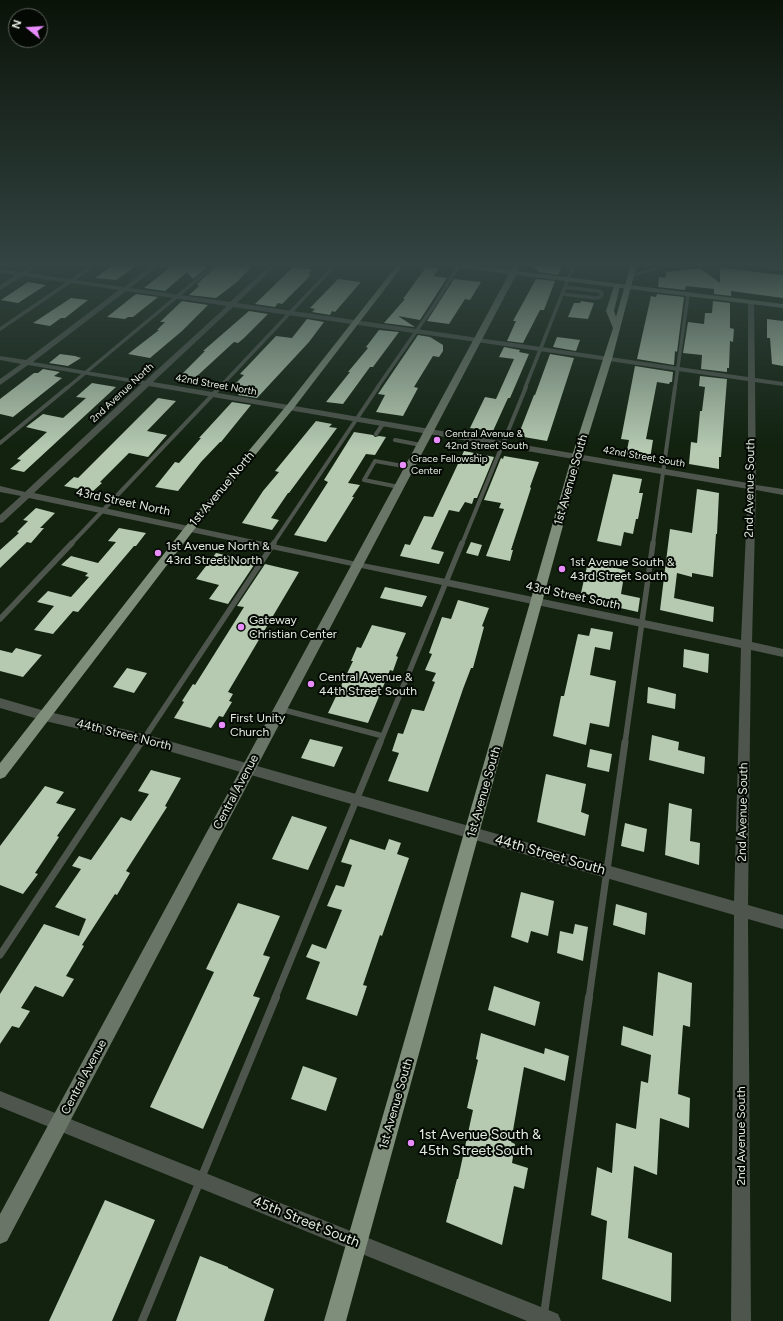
<!DOCTYPE html>
<style>
body{margin:0}
#map{position:relative;width:783px;height:1321px;overflow:hidden;background:#12220f;font-family:Figtree,sans-serif}
canvas{display:block}
.north{position:absolute;left:8px;top:8px;width:40px;height:40px;box-sizing:border-box;background:#040903;border:1px solid #5d645b;border-radius:50%;rotate:288deg;font-size:11px;font-weight:700;line-height:16px;text-align:center;color:#e2ecdf}
.north::after{content:'';display:block;margin:auto;width:14px;height:18px;background:#e98dfe;clip-path:polygon(50% 0,100% 100%,50% 72%,0 100%)}
</style>
<div id="map">
<canvas width="783" height="1321"></canvas>
<div class="north">N</div>
</div>
<script>
const c = document.querySelector('canvas').getContext('2d');
c.lineJoin = 'round';
function fill(path, color) {
  c.fillStyle = color;
  c.fill(path, 'evenodd');
}
function poly(rows) {
  const path = new Path2D();
  for (const r of rows) {
    path.moveTo(r[0], r[1]);
    for (let i = 2; i < r.length; i += 2) path.lineTo(r[i], r[i + 1]);
  }
  return path;
}
function trace(path, color, width, dash) {
  c.strokeStyle = color;
  c.lineWidth = width;
  c.lineCap = dash ? 'butt' : 'round';
  c.setLineDash(dash || []);
  c.stroke(path);
}
function drawText(font, color, halo, rows, align = 'center') {
  c.font = font + ' Figtree,sans-serif';
  c.lineWidth = 4;
  c.setLineDash([]);
  c.textBaseline = 'middle';
  c.strokeStyle = halo;
  c.fillStyle = color;
  for (const [text, x, y, turn = 0] of rows) {
    c.save();
    c.translate(x, y);
    c.rotate((+turn || 0) * Math.PI / 180);
    c.textAlign = isNaN(turn) ? turn : align;
    if (halo) c.strokeText(text, 0, 0);
    c.fillText(text, 0, 0);
    c.restore();
  }
}
fill(poly([
 [114,264,139,264,116,280,95,278],
 [174,264,211,264,193,279,187,272,165,291,144,288],
 [219,264,254,264,237,282,216,298,189,295,199,286,197,284],
 [529,264,563,264,558,275,539,272],
 [293,267,312,269,308,274,311,275,282,304,278,303,275,307,255,304],
 [426,267,439,268,434,276,447,278,420,320,398,316,415,327,384,323,405,299,403,299],
 [700,268,720,283,720,268,783,275,783,298,731,291,731,296,714,294,714,289,686,286,685,290,658,287,659,277,665,278,666,272],
 [338,279,361,282,335,312,332,311,330,315,312,312,315,309,310,308],
 [454,279,481,282,470,300,465,299,449,324,427,321],
 [536,279,555,281,544,310,540,310,523,343,507,341,516,321,513,321],
 [28,282,46,285,18,303,1,300],
 [136,294,158,297,133,317,128,317,125,319,107,317],
 [657,294,684,297,677,352,675,351,674,365,637,359,651,296,656,297],
 [71,298,88,300,65,318,61,318,50,326,33,323],
 [182,301,208,305,182,331,150,358,128,354,159,330,157,330,165,322,160,322],
 [581,301,594,303,588,319,568,317,574,303,580,303],
 [713,301,730,303,730,328,734,329,733,342,730,341,729,368,727,368,727,372,701,369,702,355,683,353,688,322,704,324,705,313,712,313],
 [249,311,268,314,244,338,238,343,234,342,196,377,181,375,205,351,203,351],
 [307,319,324,322,309,342,257,398,238,395,243,389,232,387,244,375,240,374,276,336,292,338],
 [767,319,783,321,783,366,772,364,770,338,767,338],
 [379,330,399,332,373,367,370,367,343,404,326,402,350,372,348,372,368,348,366,347],
 [418,335,430,337,443,345,443,351,439,357,433,356,414,387,418,388,403,416,376,412,385,395,378,394],
 [557,337,580,340,576,351,553,347],
 [504,347,520,350,519,352,529,354,510,398,508,398,493,431,470,428,485,397,496,399,514,359,499,357],
 [60,354,75,356,81,358,68,366,49,363],
 [550,354,574,358,547,441,518,436,534,395,535,395],
 [635,366,673,372,672,382,670,382,669,384,657,382,646,439,653,440,650,459,626,455,629,440,621,439],
 [43,369,60,372,54,376,62,378,13,417,0,414,0,399,34,373,38,373],
 [700,376,727,379,721,457,719,457,719,469,689,464,691,442,697,443,700,411,702,411,705,387,699,386],
 [92,383,116,387,24,472,10,469,21,460,17,459,47,432,26,427,43,414,63,418,86,398,76,397],
 [158,398,176,401,147,431,167,435,148,457,129,453,100,482,102,483,92,492,64,486,74,477,78,478],
 [232,402,251,405,221,442,220,442,201,462,178,491,155,487,175,462,179,463,201,438,199,438],
 [316,421,332,424,329,427,337,428,289,493,288,493,271,518,279,520,272,530,242,523,263,491,279,472,275,471],
 [354,432,373,435,375,437,379,436,386,437,375,455,366,454,348,483,360,485,352,497,354,497,326,542,294,535,328,482,324,480],
 [464,451,494,457,477,498,474,498,472,504,465,502,459,512,449,510,431,549,444,552,439,564,400,556,405,544,410,545,424,516,433,517],
 [504,456,539,462,530,487,531,488,511,550,513,550,510,561,486,556,504,509,499,508,501,503,484,500,501,458,503,459],
 [613,474,642,479,639,493,643,493,638,519,636,519,633,534,624,532,621,546,597,541],
 [697,489,719,493,717,534,716,534,713,577,692,573,692,577,677,573,674,598,714,607,713,622,660,610,670,529,692,533],
 [36,508,55,513,40,528,44,528,31,543,27,542,0,568,0,550,19,533,17,532,28,521,23,520],
 [119,528,146,533,136,546,134,546,78,612,73,611,53,634,34,630,54,606,37,602,48,591,71,597,89,577,85,576,88,573,61,565,71,556,98,563,116,542,108,541],
 [471,542,482,545,478,556,466,553],
 [216,553,256,562,228,604,209,599,219,585,196,579],
 [588,562,625,570,621,594,640,598,638,612,589,601,590,595,581,593],
 [265,564,299,572,228,692,233,694,229,701,232,702,223,717,219,716,211,728,174,718,184,702,182,701,193,684,195,685,244,607,237,606],
 [385,587,427,596,422,607,380,598],
 [458,600,489,608,482,626,484,627,473,668,471,668,463,689,428,792,388,781,399,753,392,751,398,733,403,734,412,709,424,711,435,682,432,681,436,673,425,670,432,654,429,653,442,617,451,619],
 [372,625,406,633,396,656,398,657,393,671,390,670,368,723,328,713,353,661,351,661,357,647,361,648],
 [591,628,613,632,610,650,595,647,590,675,616,681,609,727,590,723,586,745,553,736,561,696,564,696,578,634,589,636],
 [16,648,42,655,23,677,0,671,0,650,12,653],
 [684,649,709,654,708,673,683,667],
 [127,668,147,673,134,693,113,687],
 [648,687,676,694,675,709,647,703],
 [652,735,679,742,678,750,705,757,704,774,649,760],
 [310,739,343,747,334,767,301,758],
 [590,749,612,754,609,772,587,767],
 [151,770,181,778,165,806,167,807,126,871,130,873,117,895,115,894,82,945,84,946,66,976,74,979,63,997,35,986,21,1008,30,1011,19,1028,12,1026,0,1044,0,994,44,924,79,936,86,919,55,907,81,869,72,866,79,856,91,860,121,817,131,821,149,794,138,791],
 [546,774,586,784,581,812,589,815,585,836,537,822],
 [45,786,64,792,56,803,76,809,57,836,59,837,35,873,38,874,23,894,0,885,0,846],
 [669,803,692,809,690,841,700,843,699,865,665,855],
 [292,816,327,827,308,870,272,859],
 [625,823,647,829,644,852,621,846],
 [350,839,385,850,389,839,401,843,397,854,409,858,382,936,380,935,363,985,367,986,357,1016,306,999,320,962,306,957,312,944,326,949,342,910,327,906,336,885,344,887,352,865,341,862],
 [521,892,554,901,548,936,531,931,528,943,511,937],
 [238,903,280,916,263,955,270,957,253,996,260,998,203,1129,150,1107,214,972,206,969],
 [616,904,647,913,645,935,613,925],
 [575,924,588,927,583,961,557,953,560,931,573,934],
 [658,972,692,983,690,1027,683,1025,678,1094,690,1098,689,1128,660,1118,657,1175,634,1166,628,1238,672,1253,671,1302,602,1279,607,1221,591,1215,597,1167,612,1173,616,1123,636,1129,641,1081,648,1083,651,1055,621,1045,623,1026,653,1036],
 [494,986,540,1002,535,1026,488,1010],
 [481,1033,544,1054,545,1048,569,1056,565,1081,524,1067,511,1142,515,1144,512,1163,528,1168,524,1189,514,1186,502,1245,446,1222,457,1179,458,1179,473,1110,467,1108,478,1060,476,1059],
 [303,1066,337,1078,326,1111,291,1099],
 [105,1200,155,1220,112,1321,49,1321],
 [200,1256,228,1267,228,1268,274,1289,264,1321,176,1321]
]), '#b5cab1');
trace(poly([
 [562,294,596,298,600,297,602,294,601,292,597,291,565,287],
 [0,329,96,264],
 [67,388,216,264],
 [219,388,336,264],
 [377,388,433,307,460,264],
 [525,388,574,264],
 [675,388,688,295]
]), '#4d554c', 3.5);
trace(poly([
 [376,434,383,424],
 [395,440,421,445],
 [0,443,68,387],
 [399,487,364,480,375,461,409,467],
 [71,544,220,387],
 [273,544,378,387],
 [462,544,526,387],
 [653,544,675,387]
]), '#4d554c', 4);
trace(poly([
 [0,619,72,543],
 [280,709,383,736],
 [141,743,274,543],
 [380,743,462,543],
 [625,743,653,543]
]), '#4d554c', 5.5);
trace(poly([
 [0,955,141,742],
 [275,998,380,742],
 [589,998,625,742]
]), '#4d554c', 7);
trace(poly([
 [142,1321,276,997],
 [543,1321,589,997]
]), '#4d554c', 8);
fill(poly([
 [34,264,41,264,28,273,124,287,154,264,161,264,130,288,230,302,271,264,278,264,237,303,748,377,748,303,751,301,754,303,755,378,783,382,783,386,755,382,756,485,783,489,783,495,756,490,752,642,783,649,783,657,751,650,748,905,783,915,783,929,748,919,751,1321,731,1321,734,915,144,744,45,721,0,708,0,698,45,711,144,734,734,901,741,648,29,498,3,522,0,523,0,515,21,496,0,492,0,486,25,492,141,384,28,365,0,385,0,379,21,364,0,360,0,356,26,360,119,290,23,276,0,290,0,285,16,275,0,273,0,269,21,272,34,264],
 [126,291,227,306,145,381,33,362,126,291],
 [233,307,748,381,748,483,153,382,233,307],
 [149,386,748,489,741,640,446,579,357,562,34,493,149,386],
 [664,264,674,264,632,277,627,276,664,264],
 [742,264,760,264,783,267,783,271,742,264],
 [0,1091,551,1311,558,1314,561,1321,527,1321,0,1107,0,1091]
]), '#4d554c');
fill(poly([
 [442,264,462,264,511,270,515,264,521,264,517,271,783,304,783,308,516,275,7,1241,0,1244,0,1214,509,274,445,266,442,264]
]), '#697566');
fill(poly([
 [398,264,404,264,293,409,193,531,5,777,0,779,0,763,185,527,287,405,398,264],
 [631,264,637,264,612,359,582,456,346,1321,324,1321,572,456,613,328,606,311,614,286,617,284,620,286,614,311,616,317,631,264]
]), '#7e8e7a');
const sky = c.createLinearGradient(0, 0, 0, 449);
sky.addColorStop(0, '#0a1308');
sky.addColorStop(0.59, '#334442');
sky.addColorStop(1, '#33444200');
c.fillStyle = sky;
c.fillRect(0, 0, 783, 449);
for (const [x, y, r, color] of [
 [437,440,4,"#e98dfe"],
 [403,465,4,"#e98dfe"],
 [158,553,4,"#e98dfe"],
 [562,569,4,"#e98dfe"],
 [241,627,4,"#e98dfe"],
 [311,684,4,"#e98dfe"],
 [222,725,4,"#e98dfe"],
 [411,1143,4,"#e98dfe"]
]) {
  const dot = new Path2D();
  dot.arc(x, y, r, 0, 2 * Math.PI);
  c.fillStyle = color;
  c.fill(dot);
  trace(dot, '#040903', 1.5);
}
drawText('10px', '#e2ecdf', '#040903', [
 ["42nd Street North",216,385,10],
 ["2nd Avenue North",122,393,-43],
 ["42nd Street South",644,457,10]
]);
drawText('10px', '#e2ecdf', '#040903', [
 ["Central Avenue &",445,434],
 ["42nd Street South",445,446],
 ["Grace Fellowship",411,459],
 ["Center",411,471]
], 'left');
drawText('12px', '#e2ecdf', '#040903', [
 ["1st Avenue South",571,480,-74],
 ["2nd Avenue South",750,488,-89],
 ["1st Avenue North",222,489,-50],
 ["43rd Street North",123,502,12],
 ["43rd Street South",573,596,12],
 ["44th Street North",124,735,14],
 ["Central Avenue",236,792,-62],
 ["1st Avenue South",484,792,-74],
 ["2nd Avenue South",743,812,-89],
 ["Central Avenue",84,1077,-62],
 ["1st Avenue South",396,1104,-74],
 ["2nd Avenue South",741,1136,-90]
]);
drawText('12px', '#e2ecdf', '#040903', [
 ["1st Avenue North &",166,546],
 ["43rd Street North",166,560],
 ["1st Avenue South &",570,562],
 ["43rd Street South",570,576],
 ["Gateway",249,620],
 ["Christian Center",249,634],
 ["Central Avenue &",319,677],
 ["44th Street South",319,691],
 ["First Unity",230,718],
 ["Church",230,732]
], 'left');
drawText('14px', '#e2ecdf', '#040903', [
 ["44th Street South",550,855,16],
 ["45th Street South",306,1222,22]
]);
drawText('14px', '#e2ecdf', '#040903', [
 ["1st Avenue South &",419,1135],
 ["45th Street South",419,1151]
], 'left');
</script>
